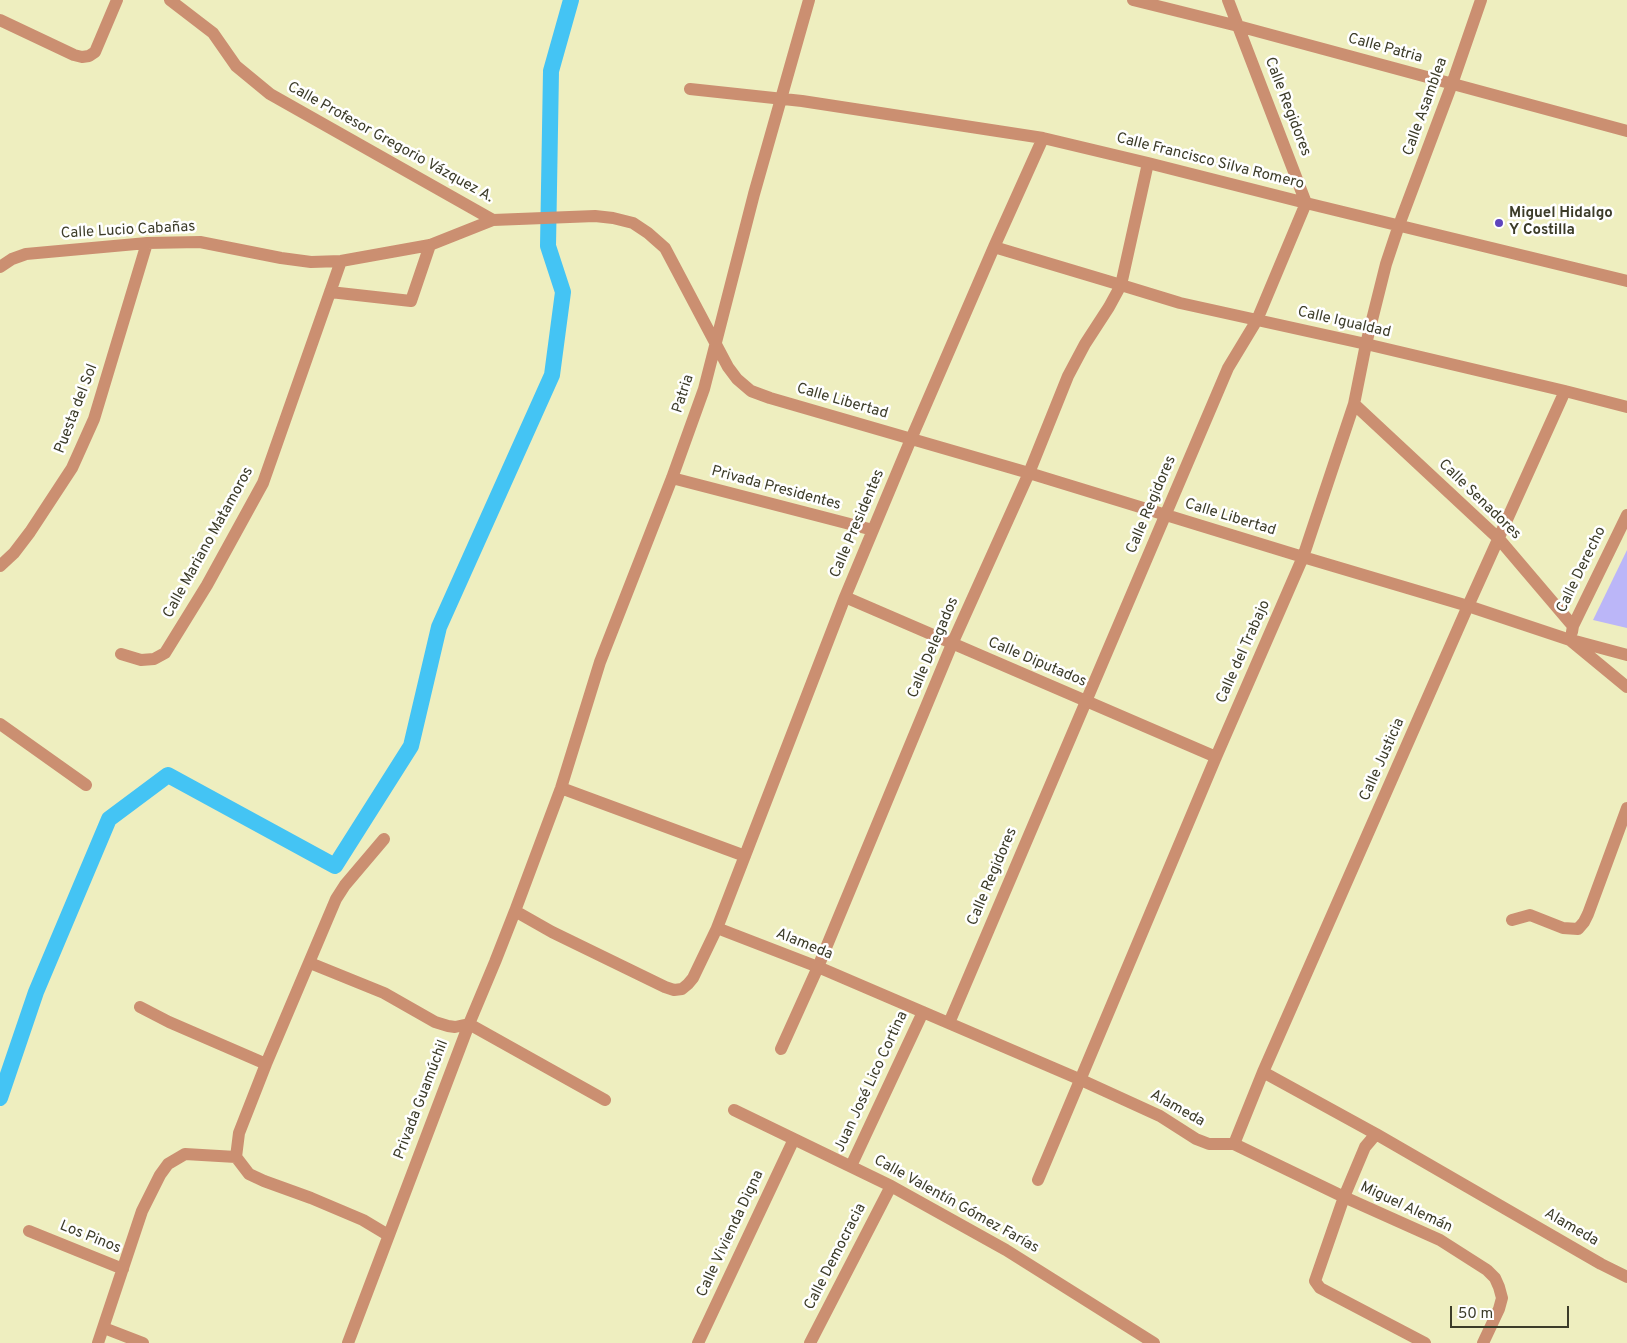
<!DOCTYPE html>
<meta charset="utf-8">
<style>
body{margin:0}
#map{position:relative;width:1627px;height:1343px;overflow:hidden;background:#eeeebf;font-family:Overpass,sans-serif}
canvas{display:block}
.scale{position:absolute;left:1450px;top:1306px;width:119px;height:22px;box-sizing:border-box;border:2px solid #3c3c29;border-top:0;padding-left:6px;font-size:15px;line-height:18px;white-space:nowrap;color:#3c3c29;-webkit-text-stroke:4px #fff;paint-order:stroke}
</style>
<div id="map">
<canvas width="1627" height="1343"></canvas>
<div class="scale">50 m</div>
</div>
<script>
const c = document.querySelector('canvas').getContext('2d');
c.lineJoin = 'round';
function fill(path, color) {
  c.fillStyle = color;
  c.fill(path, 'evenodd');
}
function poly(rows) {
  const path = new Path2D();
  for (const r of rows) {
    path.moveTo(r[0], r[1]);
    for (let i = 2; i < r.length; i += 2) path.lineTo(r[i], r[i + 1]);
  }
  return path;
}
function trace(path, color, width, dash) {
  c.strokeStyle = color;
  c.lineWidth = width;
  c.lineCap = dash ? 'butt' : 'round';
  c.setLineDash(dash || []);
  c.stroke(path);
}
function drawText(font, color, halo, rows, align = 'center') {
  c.font = font + ' Overpass,sans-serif';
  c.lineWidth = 5;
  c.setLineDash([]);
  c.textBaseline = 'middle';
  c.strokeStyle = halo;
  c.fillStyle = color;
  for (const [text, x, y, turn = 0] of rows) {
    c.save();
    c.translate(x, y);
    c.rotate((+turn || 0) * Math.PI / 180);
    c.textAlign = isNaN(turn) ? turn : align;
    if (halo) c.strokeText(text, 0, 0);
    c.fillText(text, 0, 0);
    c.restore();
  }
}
fill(poly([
 [1627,550,1627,628,1593,620]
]), '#bbb6f8');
trace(poly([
 [0,1098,36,992,109,819,168,775,335,866,411,746,439,627,552,375,563,292,548,246,551,71,571,0]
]), '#44c4f4', 16);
trace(poly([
 [170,0,213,33,236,66,270,94,493,220,595,216,613,218,633,223,648,233,665,248,728,367,737,379,751,391,770,398,1029,473,1303,557,1468,606,1570,640,1627,687],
 [1133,0,1238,26,1627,131],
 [0,20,74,55,82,57,89,56,95,52,117,0],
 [690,89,802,101,1043,138,1148,163,1306,203,1627,281],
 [994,247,1121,285,1148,163],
 [0,267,12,259,26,254,147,243,200,242,281,258,311,262,341,261,430,245,493,220],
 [330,292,411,301,430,245],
 [1354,404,1499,539,1573,626],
 [672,478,873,530],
 [0,566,14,553,30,532,72,468,94,419,147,243],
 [845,597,1216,757],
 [1572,632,1573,626,1627,515],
 [1575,641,1627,655],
 [121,654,141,660,154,659,165,653,207,585,263,483,341,261],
 [0,724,86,785],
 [561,788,745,856],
 [384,839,345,885,336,899,266,1064,239,1133,236,1157,249,1174,264,1181,311,1198,363,1220,388,1235],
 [515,911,561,788,600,662,672,478,704,389,754,194,809,0],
 [1512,920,1530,915,1563,928,1578,929,1584,922,1588,914,1627,808],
 [717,928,818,967,1079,1079,1160,1116,1196,1139,1209,1144,1234,1144,1344,1197,1440,1240,1487,1270,1495,1278,1499,1287,1502,1298,1499,1309,1483,1343],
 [310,963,384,993,435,1022,448,1026,455,1027,469,1024,605,1100],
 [140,1007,169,1022,266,1064],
 [949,1023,1228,368,1257,320,1306,203,1228,0],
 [781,1049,818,967,952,644,1029,473,1068,376,1085,344,1109,307,1121,285,1180,303,1366,344,1565,391,1627,407],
 [1263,1072,1376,1134],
 [734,1110,891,1186,1006,1250,1154,1343],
 [1234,1144,1263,1072,1468,606,1565,391],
 [851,1166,923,1012],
 [1038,1180,1216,757,1303,557,1354,404,1366,344,1386,264,1399,225,1452,84,1481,0],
 [29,1231,123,1269],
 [104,1328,143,1343],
 [98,1343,142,1211,160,1175,168,1164,185,1154,236,1157],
 [348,1343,469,1024,495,962,515,911,552,932,665,987,674,990,682,989,688,984,693,978,717,928,845,597,911,439,994,247,1043,138],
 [698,1343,794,1139],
 [810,1343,891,1186],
 [1425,1343,1320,1288,1315,1281,1344,1197,1365,1147,1376,1134,1601,1264,1627,1277]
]), '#cb8f71', 12);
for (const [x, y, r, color] of [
 [1499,223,5,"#5f45bd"]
]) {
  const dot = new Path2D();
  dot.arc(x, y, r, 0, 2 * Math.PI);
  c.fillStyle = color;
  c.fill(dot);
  trace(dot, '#fff', 2);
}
drawText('15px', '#3c3c29', '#fff', [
 ["Calle Patria",1385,49,15],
 ["Calle Regidores",1287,107,69],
 ["Calle Asamblea",1426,107,-70],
 ["Calle Profesor Gregorio Vázquez A.",390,143,29],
 ["Calle Francisco Silva Romero",1210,162,14],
 ["Calle Lucio Cabañas",128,231,-3],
 ["Calle Igualdad",1344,323,13],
 ["Patria",684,394,-72],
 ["Calle Libertad",842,402,16],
 ["Puesta del Sol",77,409,-69],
 ["Privada Presidentes",776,489,15],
 ["Calle Senadores",1479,500,44],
 ["Calle Regidores",1152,505,-67],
 ["Calle Libertad",1230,518,17],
 ["Calle Presidentes",858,524,-67],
 ["Calle Mariano Matamoros",209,543,-61],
 ["Calle Derecho",1582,570,-64],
 ["Calle Delegados",934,648,-67],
 ["Calle del Trabajo",1244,652,-66],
 ["Calle Diputados",1037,663,23],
 ["Calle Justicia",1383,760,-66],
 ["Calle Regidores",993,877,-67],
 ["Alameda",804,945,22],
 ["Juan José Lico Cortina",872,1082,-65],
 ["Privada Guamúchil",422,1100,-69],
 ["Alameda",1177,1109,29],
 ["Calle Valentín Gómez Farías",956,1205,29],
 ["Miguel Alemán",1406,1208,25],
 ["Alameda",1571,1228,30],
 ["Calle Vivienda Digna",731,1234,-65],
 ["Los Pinos",90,1238,22],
 ["Calle Democracia",836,1257,-63]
]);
drawText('bold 15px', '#3c3c29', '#fff', [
 ["Miguel Hidalgo",1509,214],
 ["Y Costilla",1509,231]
], 'left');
</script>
